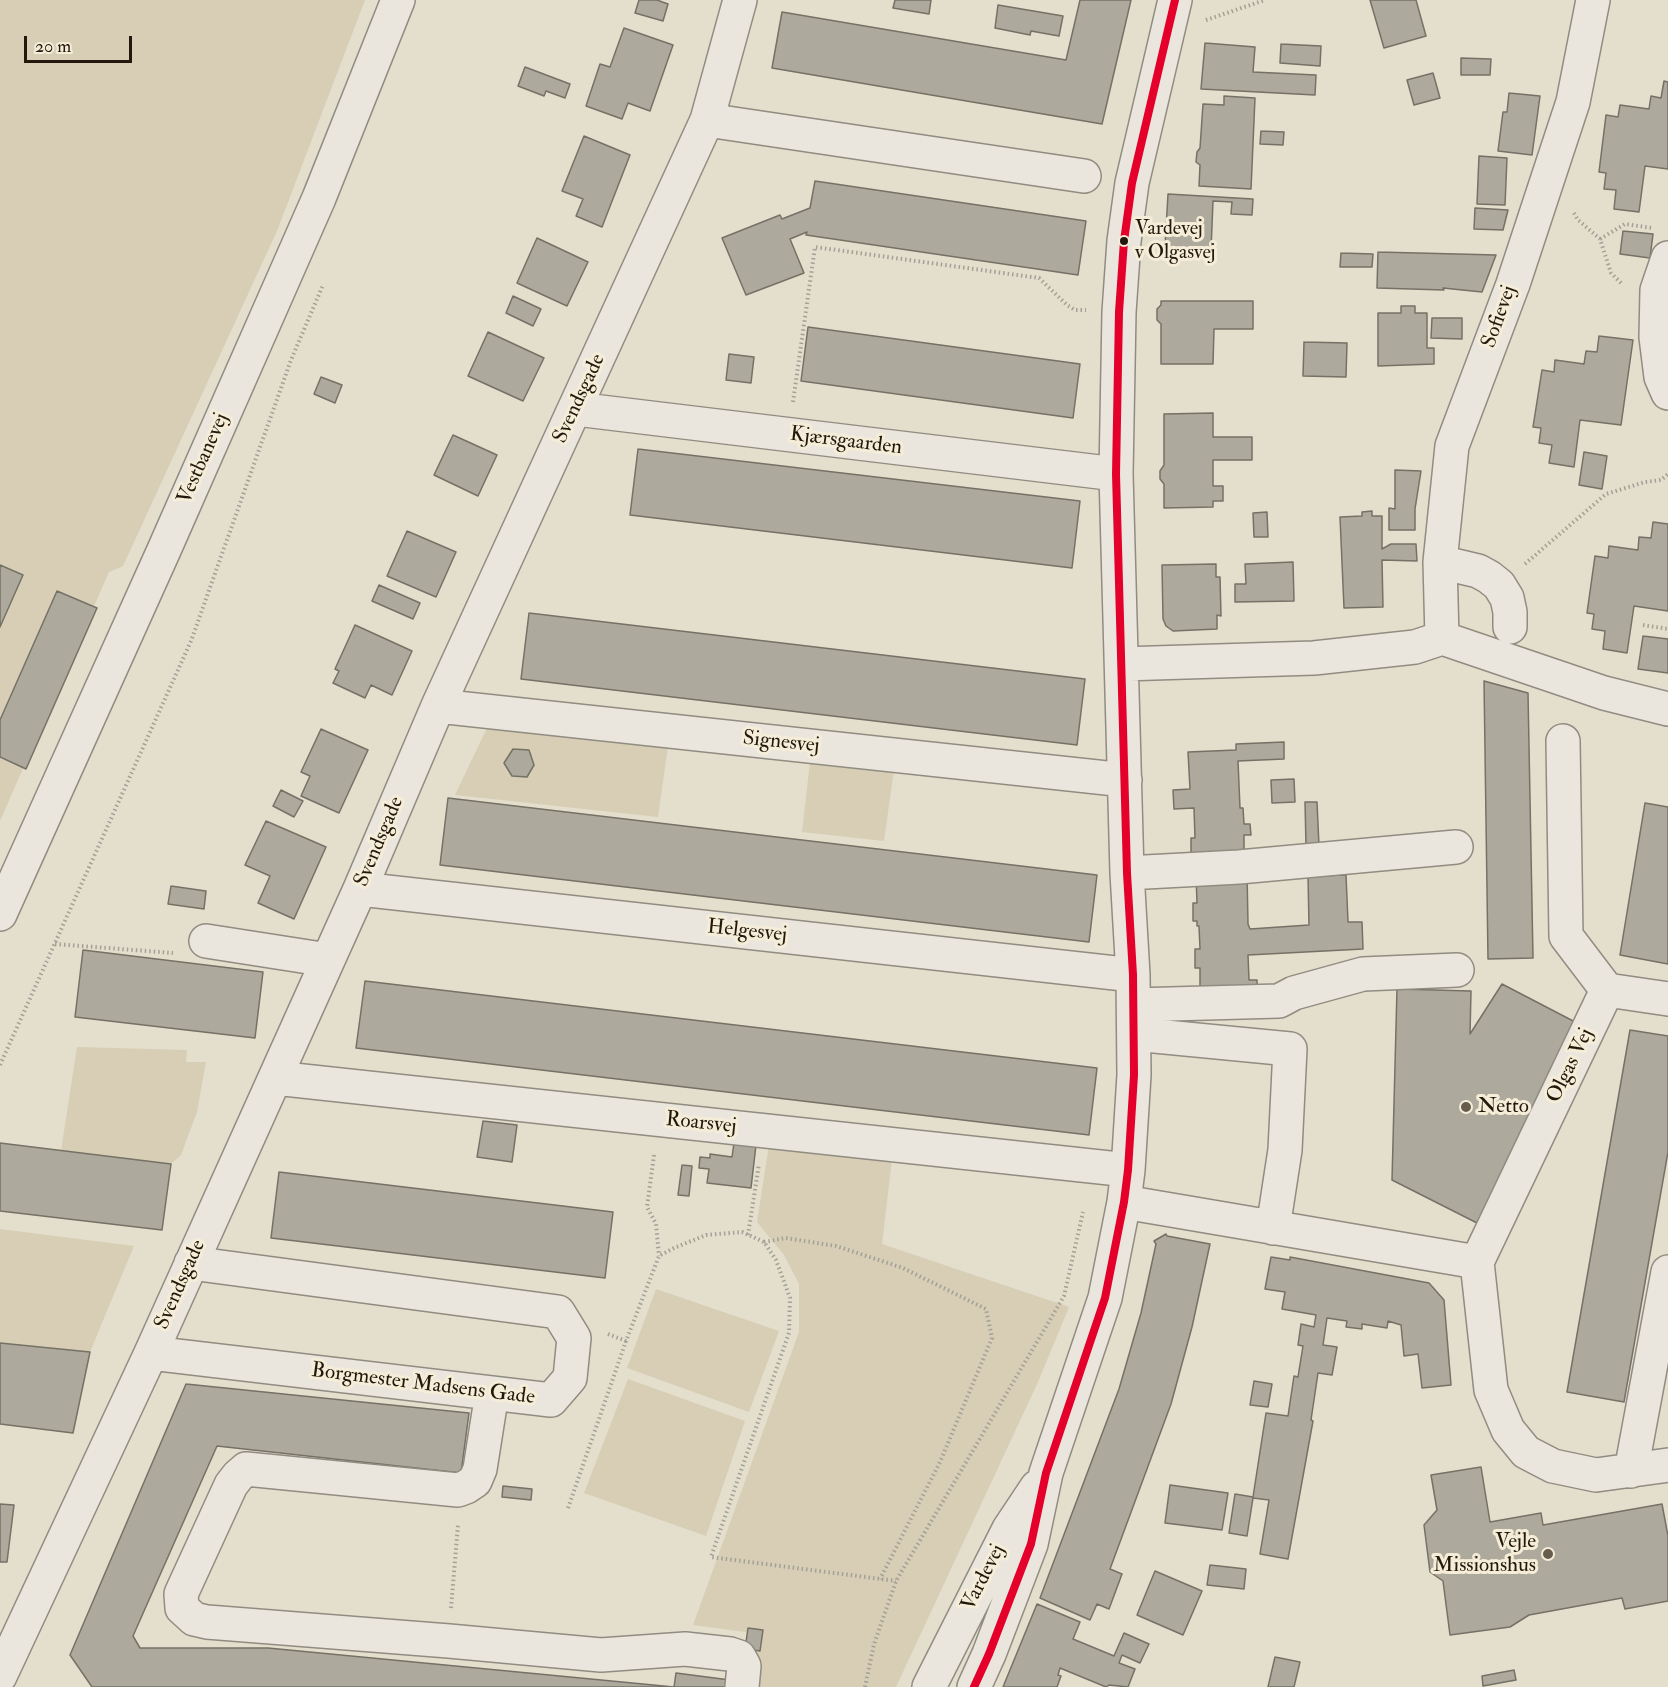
<!DOCTYPE html>
<meta charset="utf-8">
<style>
body{margin:0}
#map{position:relative;width:1668px;height:1687px;overflow:hidden;background:#e4decc;font-family:"IM FELL Double Pica",serif}
canvas{display:block}
.scale{position:absolute;left:24px;top:36px;width:108px;height:27px;box-sizing:border-box;border:3px solid #22180c;border-top:0;padding-left:8px;font-size:18px;line-height:21px;white-space:nowrap;color:#22180c;-webkit-text-stroke:4px #f5edd7;paint-order:stroke}
</style>
<div id="map">
<canvas width="1668" height="1687"></canvas>
<div class="scale">20 m</div>
</div>
<script>
const c = document.querySelector('canvas').getContext('2d');
c.lineJoin = 'round';
function fill(path, color) {
  c.fillStyle = color;
  c.fill(path, 'evenodd');
}
function poly(rows) {
  const path = new Path2D();
  for (const r of rows) {
    path.moveTo(r[0], r[1]);
    for (let i = 2; i < r.length; i += 2) path.lineTo(r[i], r[i + 1]);
  }
  return path;
}
function trace(path, color, width, dash) {
  c.strokeStyle = color;
  c.lineWidth = width;
  c.lineCap = dash ? 'butt' : 'round';
  c.setLineDash(dash || []);
  c.stroke(path);
}
function drawText(font, color, halo, rows, align = 'center') {
  c.font = font + ' "IM FELL Double Pica",serif';
  c.lineWidth = 6;
  c.setLineDash([]);
  c.textBaseline = 'middle';
  c.strokeStyle = halo;
  c.fillStyle = color;
  for (const [text, x, y, turn = 0] of rows) {
    c.save();
    c.translate(x, y);
    c.rotate((+turn || 0) * Math.PI / 180);
    c.textAlign = isNaN(turn) ? turn : align;
    if (halo) c.strokeText(text, 0, 0);
    c.fillText(text, 0, 0);
    c.restore();
  }
}
fill(poly([
 [0,0,365,0,277,231,123,566,109,572,0,821],
 [487,728,668,746,658,817,455,795],
 [810,762,894,770,884,841,802,832],
 [77,1047,187,1050,186,1062,206,1062,197,1112,181,1155,171,1164,61,1151],
 [769,1145,892,1159,882,1244,1069,1307,1038,1382,896,1687,753,1687,760,1634,693,1625,799,1332,799,1284,784,1255,757,1222],
 [0,1229,134,1246,90,1352,0,1343],
 [656,1289,779,1331,749,1412,627,1368],
 [628,1379,745,1421,706,1536,584,1493]
]), '#d7ceb5');
const building = poly([
 [639,0,657,0,668,4,663,21,635,13,639,0],
 [895,0,931,0,929,14,893,8,895,0],
 [1080,0,1131,0,1102,124,772,68,782,12,1066,60,1080,0],
 [1370,0,1416,0,1426,36,1384,48,1370,0],
 [998,5,1063,16,1059,36,1031,31,1030,35,995,28,998,5],
 [624,28,673,45,650,111,628,103,622,119,586,106,600,64,610,67,624,28],
 [1205,43,1255,47,1253,72,1316,75,1315,95,1201,89,1205,43],
 [1281,44,1321,46,1320,66,1280,63,1281,44],
 [1461,58,1491,59,1490,75,1461,75,1461,58],
 [525,67,570,84,565,98,546,91,544,96,518,86,525,67],
 [1433,73,1440,98,1414,105,1407,80,1433,73],
 [1664,81,1668,82,1668,169,1645,166,1639,212,1614,209,1616,190,1604,189,1606,173,1599,172,1606,115,1618,117,1620,105,1649,109,1651,96,1661,98,1664,81],
 [1509,93,1540,96,1532,155,1498,151,1503,112,1507,112,1509,93],
 [1224,96,1255,98,1251,189,1199,186,1200,165,1196,162,1197,152,1200,148,1203,104,1224,105,1224,96],
 [1261,131,1284,132,1283,145,1260,144,1261,131],
 [584,136,630,155,602,227,576,216,583,199,562,191,584,136],
 [1479,156,1507,158,1505,205,1477,204,1479,156],
 [815,181,1086,221,1078,275,806,235,807,232,790,239,804,273,746,295,722,238,780,215,782,219,810,208,815,181],
 [1168,194,1253,199,1252,215,1231,214,1232,202,1213,201,1211,250,1165,247,1168,194],
 [1475,208,1508,210,1503,230,1474,229,1475,208],
 [1623,231,1653,234,1650,258,1620,254,1623,231],
 [537,238,588,262,567,306,517,283,537,238],
 [1378,252,1496,255,1482,292,1443,288,1444,290,1377,288,1378,252],
 [1341,253,1373,254,1372,267,1340,267,1341,253],
 [513,296,541,309,533,326,506,313,513,296],
 [1161,301,1253,301,1253,329,1214,329,1213,364,1161,364,1161,324,1157,320,1157,309,1161,305,1161,301],
 [1401,306,1415,306,1415,313,1427,313,1427,348,1434,348,1434,364,1378,366,1378,313,1401,313,1401,306],
 [1432,318,1462,318,1462,339,1431,338,1432,318],
 [808,327,1080,364,1073,418,801,381,808,327],
 [488,332,544,358,523,401,468,376,488,332],
 [1599,336,1633,340,1621,425,1580,420,1574,467,1549,463,1552,445,1539,443,1541,428,1533,427,1542,370,1554,372,1555,360,1584,364,1586,351,1597,352,1599,336],
 [1304,342,1347,343,1346,377,1303,376,1304,342],
 [729,354,754,357,751,383,726,380,729,354],
 [321,377,342,385,335,403,314,394,321,377],
 [1213,413,1213,437,1252,437,1252,460,1213,460,1213,486,1223,486,1223,501,1213,501,1213,507,1164,508,1164,484,1160,479,1160,471,1164,465,1164,414,1213,413],
 [453,435,497,455,478,496,434,475,453,435],
 [638,449,1080,501,1072,568,630,515,638,449],
 [1584,452,1607,456,1602,489,1579,485,1584,452],
 [1395,470,1421,471,1415,509,1415,530,1389,530,1389,508,1395,509,1395,470],
 [1372,511,1372,516,1382,516,1382,549,1391,544,1416,544,1417,561,1382,560,1383,607,1344,608,1340,517,1362,516,1362,512,1372,511],
 [1267,512,1268,537,1254,537,1253,513,1267,512],
 [1653,522,1668,524,1668,611,1634,606,1627,653,1603,649,1605,631,1592,629,1594,614,1587,613,1595,556,1608,558,1609,546,1638,550,1639,537,1651,538,1653,522],
 [407,531,456,552,436,597,387,576,407,531],
 [1293,562,1294,601,1235,602,1235,584,1246,584,1245,564,1293,562],
 [1216,564,1216,577,1220,577,1221,616,1217,615,1217,629,1173,631,1166,626,1163,619,1162,565,1216,564],
 [0,565,23,575,0,627,0,565],
 [379,585,420,603,413,619,372,601,379,585],
 [57,591,97,608,26,769,0,757,0,720,57,591],
 [529,613,1085,679,1077,745,521,679,529,613],
 [355,625,412,651,392,695,371,685,365,698,333,683,339,671,335,669,355,625],
 [1643,636,1668,639,1668,673,1638,669,1643,636],
 [1484,681,1528,693,1533,958,1488,959,1484,681],
 [321,729,368,750,339,813,301,796,310,776,301,772,321,729],
 [1284,742,1284,759,1238,761,1240,808,1243,808,1244,824,1250,824,1251,835,1244,835,1244,859,1191,855,1191,838,1195,838,1194,808,1174,809,1173,790,1190,789,1188,752,1236,750,1236,744,1284,742],
 [513,749,529,750,534,765,527,777,512,776,504,763,513,749],
 [1294,779,1295,802,1272,803,1271,780,1294,779],
 [281,790,303,801,294,817,273,806,281,790],
 [448,798,1097,875,1089,942,440,865,448,798],
 [1305,802,1317,802,1319,846,1306,846,1305,802],
 [1645,803,1668,807,1668,964,1620,955,1645,803],
 [266,821,326,847,294,919,258,903,270,876,245,865,266,821],
 [1247,872,1248,924,1250,929,1309,925,1308,876,1346,875,1348,922,1362,922,1363,949,1248,955,1249,980,1257,980,1257,992,1200,992,1200,968,1195,968,1195,949,1200,949,1199,926,1197,926,1197,921,1193,921,1193,903,1197,903,1196,874,1247,872],
 [171,886,206,891,204,909,168,904,171,886],
 [83,950,263,972,255,1038,75,1017,83,950],
 [365,981,1097,1068,1089,1135,356,1048,365,981],
 [1502,984,1577,1023,1483,1226,1392,1180,1397,989,1471,991,1470,1034,1502,984],
 [1630,1030,1668,1036,1668,1152,1624,1402,1567,1392,1630,1030],
 [483,1121,517,1125,512,1162,477,1157,483,1121],
 [0,1143,171,1164,162,1230,0,1211,0,1143],
 [734,1143,756,1145,751,1188,707,1183,709,1169,699,1168,700,1157,710,1158,710,1154,732,1157,734,1143],
 [682,1165,692,1166,689,1196,678,1195,682,1165],
 [279,1172,613,1212,605,1278,271,1238,279,1172],
 [1166,1234,1167,1236,1210,1244,1192,1327,1171,1404,1110,1569,1122,1574,1109,1609,1097,1604,1090,1620,1040,1598,1119,1389,1141,1313,1156,1244,1154,1241,1166,1234],
 [1271,1257,1290,1260,1290,1257,1429,1283,1444,1300,1451,1385,1422,1388,1418,1354,1404,1356,1401,1325,1388,1321,1387,1328,1362,1324,1362,1329,1346,1327,1347,1321,1327,1318,1323,1345,1337,1347,1332,1375,1318,1373,1311,1420,1313,1421,1288,1559,1260,1554,1269,1500,1253,1498,1247,1536,1229,1533,1235,1494,1253,1497,1266,1413,1288,1416,1294,1376,1298,1377,1303,1346,1298,1345,1301,1324,1314,1327,1316,1315,1282,1309,1285,1292,1265,1289,1271,1257],
 [0,1343,90,1352,73,1433,0,1424,0,1343],
 [1254,1381,1272,1384,1268,1407,1250,1405,1254,1381],
 [186,1384,469,1413,461,1473,217,1446,133,1636,140,1648,268,1648,674,1687,676,1673,730,1680,729,1687,92,1687,70,1655,186,1384],
 [1481,1467,1490,1522,1541,1513,1543,1525,1662,1504,1668,1536,1668,1601,1625,1609,1622,1598,1529,1615,1510,1627,1450,1635,1443,1581,1430,1572,1424,1525,1437,1510,1431,1475,1481,1467],
 [1170,1485,1228,1493,1222,1530,1165,1523,1170,1485],
 [503,1486,532,1489,531,1500,502,1497,503,1486],
 [0,1504,14,1505,7,1562,0,1562,0,1504],
 [1210,1565,1246,1569,1244,1589,1207,1585,1210,1565],
 [1155,1571,1202,1591,1183,1635,1137,1615,1155,1571],
 [1037,1604,1080,1622,1073,1639,1114,1656,1124,1633,1149,1644,1140,1663,1122,1655,1119,1663,1135,1669,1128,1687,1109,1685,1106,1687,1060,1668,1058,1675,1061,1676,1057,1687,1003,1687,1037,1604],
 [748,1628,763,1630,760,1651,745,1649,748,1628],
 [1275,1657,1300,1662,1294,1687,1268,1687,1275,1657],
 [1514,1670,1516,1680,1483,1686,1482,1676,1514,1670]
]);
fill(building, '#aea99d');
trace(building, '#757166', 1.5);
const minor = poly([
 [707,120,1084,176],
 [1668,258,1657,290,1656,337,1661,377,1668,393],
 [576,409,1116,474],
 [1440,562,1478,571,1489,577,1499,585,1507,598,1510,612,1510,627],
 [1442,638,1440,562,1452,446,1513,284,1573,102,1593,0],
 [1122,664,1314,658,1415,647,1442,638,1604,693,1668,709],
 [438,706,1125,780],
 [1563,741,1566,936,1607,990],
 [1127,873,1239,867,1456,847],
 [360,889,1133,975],
 [0,914,164,550,286,273,319,198,398,0],
 [206,941,328,960],
 [1134,1005,1279,1001,1294,993,1363,974,1457,970],
 [1134,1034,1290,1049,1285,1150,1273,1228],
 [275,1078,1128,1170],
 [1124,1202,1477,1262,1491,1390,1508,1430,1526,1452,1553,1466,1596,1475,1668,1465],
 [1477,1262,1607,990,1668,999],
 [151,1353,551,1400,570,1378,574,1338,558,1312,191,1263],
 [492,1393,480,1469,475,1481,466,1487,458,1490,246,1469,238,1476,231,1485,181,1594,182,1608,194,1619,207,1622,449,1641,601,1655,685,1649,730,1654,739,1657,744,1666,742,1687],
 [1631,1471,1668,1272],
 [0,1676,151,1353,360,889,438,706,707,120,740,0],
 [929,1687,1009,1529,1037,1487],
 [974,1687,989,1654,1031,1544,1046,1473,1105,1298,1124,1202,1128,1170,1134,1075,1133,975,1127,873,1116,474,1119,312,1124,241,1132,183,1175,0]
]);
trace(minor, '#908c81', 36);
trace(poly([
 [1206,20,1265,0],
 [1574,213,1578,220,1600,239,1611,273,1622,284],
 [1600,239,1625,224,1652,228],
 [793,402,815,247,1039,278,1067,305,1075,310,1086,310],
 [1525,564,1606,494,1645,482,1661,480,1668,474],
 [1643,625,1668,629],
 [55,944,173,953],
 [0,1065,191,641,291,360,323,285],
 [654,1155,647,1207,656,1224,659,1256],
 [748,1235,759,1164],
 [764,1242,786,1238,836,1246,903,1268,986,1309,992,1338,940,1462,880,1579],
 [608,1334,626,1341,659,1256,674,1248,706,1235,742,1232,764,1242,776,1260,790,1298,789,1333,711,1557,896,1581],
 [568,1508,626,1341],
 [451,1608,458,1525],
 [865,1687,874,1644,896,1581,1064,1296,1083,1212]
]), '#a3a098', 4, [1.5, 3]);
trace(minor, '#eae6de', 33);
trace(poly([
 [974,1687,989,1654,1031,1544,1046,1473,1105,1298,1124,1202,1128,1170,1134,1075,1133,975,1127,873,1116,474,1119,312,1124,241,1132,183,1175,0]
]), '#e4002b', 8);
for (const [x, y, r, color] of [
 [1124,241,5,"#22180c"],
 [1466,1107,6,"#665d4f"],
 [1548,1554,6,"#665d4f"]
]) {
  const dot = new Path2D();
  dot.arc(x, y, r, 0, 2 * Math.PI);
  c.fillStyle = color;
  c.fill(dot);
  trace(dot, '#f5edd7', 2);
}
drawText('20px', '#22180c', '#f5edd7', [
 ["Vardevej",1135,230],
 ["v Olgasvej",1135,254]
], 'left');
drawText('21px', '#22180c', '#f5edd7', [
 ["Sofievej",1500,317,-70],
 ["Svendsgade",580,399,-65],
 ["Kjærsgaarden",846,442,7],
 ["Vestbanevej",204,459,-66],
 ["Signesvej",781,743,6],
 ["Svendsgade",380,842,-67],
 ["Helgesvej",747,932,6],
 ["Olgas Vej",1571,1066,-64],
 ["Roarsvej",701,1124,6],
 ["Svendsgade",181,1285,-66],
 ["Borgmester Madsens Gade",423,1385,7],
 ["Vardevej",984,1578,-63]
]);
drawText('21px', '#22180c', '#f5edd7', [
 ["Netto",1478,1107],
 ["Vejle",1536,1542,"right"],
 ["Missionshus",1536,1566,"right"]
], 'left');
</script>
